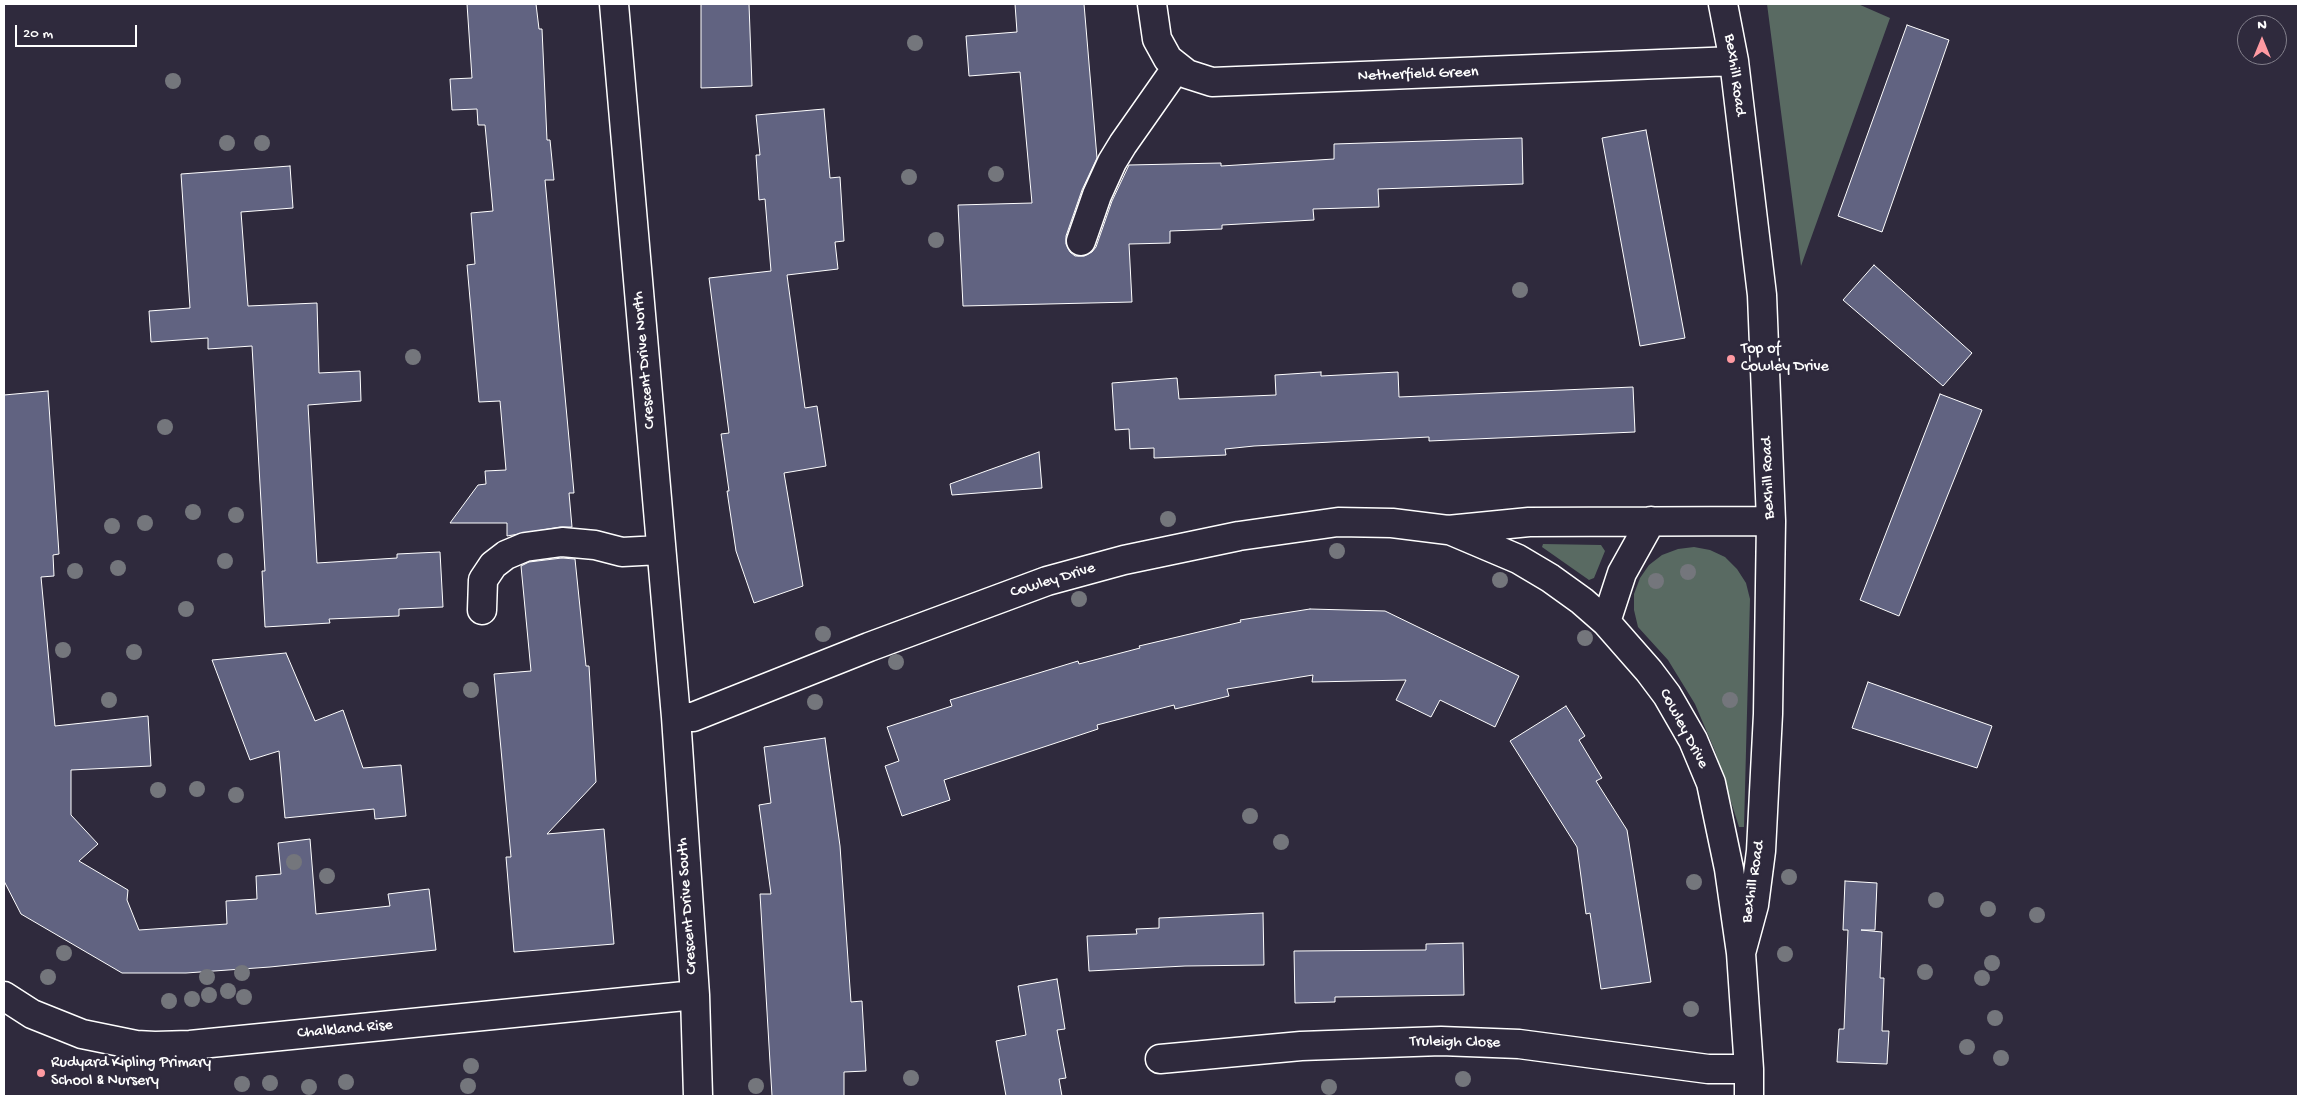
<!DOCTYPE html>
<style>
body{margin:0}
#map{position:relative;width:2302px;height:1100px;overflow:hidden;background:#2f2a3d;font-family:"Gochi Hand",sans-serif}
canvas{display:block}
.frame{position:absolute;inset:0;border:5px solid #fff;pointer-events:none}
.north{position:absolute;left:2237px;top:15px;width:50px;height:50px;box-sizing:border-box;background:#2f2a3d;border:1px solid #827f8b;border-radius:50%;rotate:0deg;font-size:14px;font-weight:700;line-height:20px;text-align:center;color:#fff}
.north::after{content:'';display:block;margin:auto;width:18px;height:22px;background:#ff9aa2;clip-path:polygon(50% 0,100% 100%,50% 72%,0 100%)}
.scale{position:absolute;left:15px;top:25px;width:122px;height:22px;box-sizing:border-box;border:2px solid #fff;border-top:0;padding-left:6px;font-size:15px;line-height:18px;white-space:nowrap;color:#fff;-webkit-text-stroke:4px #2f2a3d;paint-order:stroke}
</style>
<div id="map">
<canvas width="2302" height="1100"></canvas>
<div class="frame"></div>
<div class="north">N</div>
<div class="scale">20 m</div>
</div>
<script>
const c = document.querySelector('canvas').getContext('2d');
c.lineJoin = 'round';
function fill(path, color) {
  c.fillStyle = color;
  c.fill(path, 'evenodd');
}
function poly(rows) {
  const path = new Path2D();
  for (const r of rows) {
    path.moveTo(r[0], r[1]);
    for (let i = 2; i < r.length; i += 2) path.lineTo(r[i], r[i + 1]);
  }
  return path;
}
function trace(path, color, width, dash) {
  c.strokeStyle = color;
  c.lineWidth = width;
  c.lineCap = dash ? 'butt' : 'round';
  c.setLineDash(dash || []);
  c.stroke(path);
}
function drawText(font, color, halo, rows, align = 'center') {
  c.font = font + ' "Gochi Hand",sans-serif';
  c.lineWidth = 5;
  c.setLineDash([]);
  c.textBaseline = 'middle';
  c.strokeStyle = halo;
  c.fillStyle = color;
  for (const [text, x, y, turn = 0] of rows) {
    c.save();
    c.translate(x, y);
    c.rotate((+turn || 0) * Math.PI / 180);
    c.textAlign = isNaN(turn) ? turn : align;
    if (halo) c.strokeText(text, 0, 0);
    c.fillText(text, 0, 0);
    c.restore();
  }
}
fill(poly([
 [1767,4,1858,4,1890,18,1801,266],
 [1543,544,1601,545,1605,551,1594,578,1589,580,1542,547],
 [1694,547,1710,550,1725,557,1737,569,1746,583,1750,599,1744,827,1739,827,1715,751,1695,704,1668,660,1638,627,1634,610,1634,594,1640,578,1649,565,1662,555,1678,549]
]), '#596a62');
const building = poly([
 [467,4,536,4,539,29,542,29,547,140,550,140,554,180,545,180,574,493,569,493,572,527,560,527,507,536,507,523,450,523,478,485,486,484,485,471,506,470,500,401,479,402,467,265,475,264,471,213,493,211,485,125,478,125,477,109,452,110,450,79,472,78,467,4],
 [701,4,749,4,752,86,701,88,701,4],
 [1015,4,1084,4,1097,158,1082,190,1066,236,1066,244,1070,252,1075,256,1084,256,1092,252,1096,247,1112,201,1129,165,1221,163,1221,166,1334,159,1334,144,1522,138,1523,184,1378,189,1379,207,1313,209,1314,220,1222,225,1222,229,1170,231,1170,243,1129,244,1132,302,963,306,958,205,1032,203,1020,72,969,76,966,36,1017,32,1015,4],
 [1907,25,1949,40,1882,232,1838,216,1907,25],
 [824,109,830,178,840,177,844,241,835,242,838,269,787,275,805,408,817,406,826,466,784,473,803,586,754,603,736,551,727,491,729,491,721,434,729,433,709,278,771,271,765,199,759,200,756,155,760,155,756,115,824,109],
 [1646,130,1685,338,1640,346,1602,138,1646,130],
 [290,166,293,208,241,212,248,306,317,303,319,373,360,371,361,401,308,405,317,563,397,558,397,554,440,552,443,607,399,609,399,616,329,619,330,623,265,627,262,571,265,571,252,346,208,349,208,338,151,342,149,311,190,308,181,174,290,166],
 [1874,265,1972,353,1943,386,1843,300,1874,265],
 [1321,372,1321,376,1398,372,1399,397,1633,387,1635,432,1429,441,1429,437,1254,446,1225,449,1226,455,1154,458,1154,448,1130,449,1129,429,1115,430,1112,383,1177,378,1179,399,1276,395,1275,375,1321,372],
 [48,391,59,554,53,555,54,576,41,577,55,726,148,716,151,766,71,770,71,815,98,844,79,861,128,890,127,900,139,930,227,924,226,901,257,899,256,876,281,874,278,843,310,839,316,914,390,906,388,894,429,889,436,950,270,967,186,973,122,973,21,914,4,881,4,395,48,391],
 [1940,394,1982,410,1899,616,1860,600,1940,394],
 [1039,452,1042,488,952,495,950,484,1039,452],
 [562,558,575,559,586,666,589,666,596,782,547,834,604,829,614,944,514,952,506,857,511,857,494,674,531,671,521,566,529,562,562,558],
 [1310,609,1385,611,1519,676,1495,727,1440,700,1431,717,1396,700,1406,680,1312,682,1313,675,1227,689,1229,696,1175,709,1174,705,1097,725,1098,729,944,780,950,800,902,816,885,766,899,761,887,727,952,706,950,700,1078,661,1079,664,1140,648,1139,646,1241,622,1240,620,1310,609],
 [286,653,315,721,343,710,363,768,401,765,406,816,375,819,374,809,285,818,279,751,250,760,212,660,286,653],
 [1868,682,1992,726,1977,768,1852,728,1868,682],
 [1566,706,1585,736,1579,740,1602,778,1596,781,1627,830,1651,982,1601,989,1590,913,1586,914,1577,847,1510,741,1566,706],
 [825,738,840,846,851,1002,862,1001,866,1071,844,1072,844,1096,772,1096,760,894,771,894,759,805,771,803,764,747,825,738],
 [1845,881,1877,883,1875,930,1861,930,1882,932,1880,978,1884,978,1882,1031,1889,1031,1887,1064,1837,1062,1839,1029,1844,1029,1848,930,1843,930,1845,881],
 [1263,913,1264,965,1185,966,1089,971,1087,936,1137,934,1136,929,1159,928,1159,918,1263,913],
 [1463,943,1464,995,1335,997,1335,1002,1295,1003,1294,951,1426,950,1426,944,1463,943],
 [1057,979,1065,1029,1057,1030,1066,1078,1059,1079,1062,1096,1006,1096,996,1041,1026,1035,1018,986,1057,979]
]);
fill(building, '#616381');
trace(building, '#fff', 1);
const minor = poly([
 [614,4,676,717,695,995,698,1096],
 [1152,4,1157,39,1168,59,1187,74,1212,82,1734,61],
 [1723,4,1734,61,1762,295,1771,521,1768,714,1761,851,1754,905,1741,953],
 [1081,241,1097,195,1112,162,1123,144,1177,67],
 [1452,531,1518,559,1550,578,1582,601,1606,622,1649,671,1667,695,1693,740,1711,783,1729,869,1741,953,1749,1069,1749,1096],
 [482,610,483,580,493,565,506,555,525,547,562,542,595,545,622,552,660,550],
 [1606,622,1622,573,1651,521],
 [676,717,693,717,869,647,1047,581,1124,560,1239,536,1338,522,1392,523,1448,530,1529,522,1771,521],
 [4,996,32,1014,82,1034,136,1045,155,1046,190,1045,695,995],
 [1160,1059,1301,1046,1441,1041,1519,1044,1708,1069,1749,1069]
]);
trace(minor, '#fff', 31);
trace(minor, '#2f2a3d', 28);
c.fillStyle = '#74767c';
for (const [x, y] of [
 [915,43],
 [173,81],
 [227,143],
 [262,143],
 [996,174],
 [909,177],
 [936,240],
 [1520,290],
 [413,357],
 [165,427],
 [193,512],
 [236,515],
 [1168,519],
 [145,523],
 [112,526],
 [1337,551],
 [225,561],
 [118,568],
 [75,571],
 [1688,572],
 [1500,580],
 [1656,581],
 [1079,599],
 [186,609],
 [823,634],
 [1585,638],
 [63,650],
 [134,652],
 [896,662],
 [471,690],
 [109,700],
 [1730,700],
 [815,702],
 [197,789],
 [158,790],
 [236,795],
 [1250,816],
 [1281,842],
 [294,862],
 [327,876],
 [1789,877],
 [1694,882],
 [1936,900],
 [1988,909],
 [2037,915],
 [64,953],
 [1785,954],
 [1992,963],
 [1925,972],
 [242,973],
 [48,977],
 [207,977],
 [1982,978],
 [228,991],
 [209,995],
 [244,997],
 [192,999],
 [169,1001],
 [1691,1009],
 [1995,1018],
 [1967,1047],
 [2001,1058],
 [471,1066],
 [911,1078],
 [1463,1079],
 [346,1082],
 [270,1083],
 [242,1084],
 [468,1086],
 [756,1086],
 [309,1087],
 [1329,1087]
]) {
  c.beginPath();
  c.arc(x, y, 8, 0, 2 * Math.PI);
  c.fill();
}
for (const [x, y, r, color] of [
 [1731,359,5,"#ff9aa2"],
 [41,1073,5,"#ff9aa2"]
]) {
  const dot = new Path2D();
  dot.arc(x, y, r, 0, 2 * Math.PI);
  c.fillStyle = color;
  c.fill(dot);
  trace(dot, '#2f2a3d', 2);
}
drawText('16px', '#fff', '#2f2a3d', [
 ["Netherfield Green",1418,75,-2],
 ["Bexhill Road",1734,75,82],
 ["Crescent Drive North",645,360,-95],
 ["Bexhill Road",1769,478,-92],
 ["Cowley Drive",1053,581,-17],
 ["Cowley Drive",1683,729,62],
 ["Bexhill Road",1754,882,-81],
 ["Crescent Drive South",688,906,-94],
 ["Chalkland Rise",345,1030,-5],
 ["Truleigh Close",1455,1043,1]
]);
drawText('16px', '#fff', '#2f2a3d', [
 ["Top of",1741,350],
 ["Cowley Drive",1741,368],
 ["Rudyard Kipling Primary",51,1064],
 ["School & Nursery",51,1082]
], 'left');
</script>
